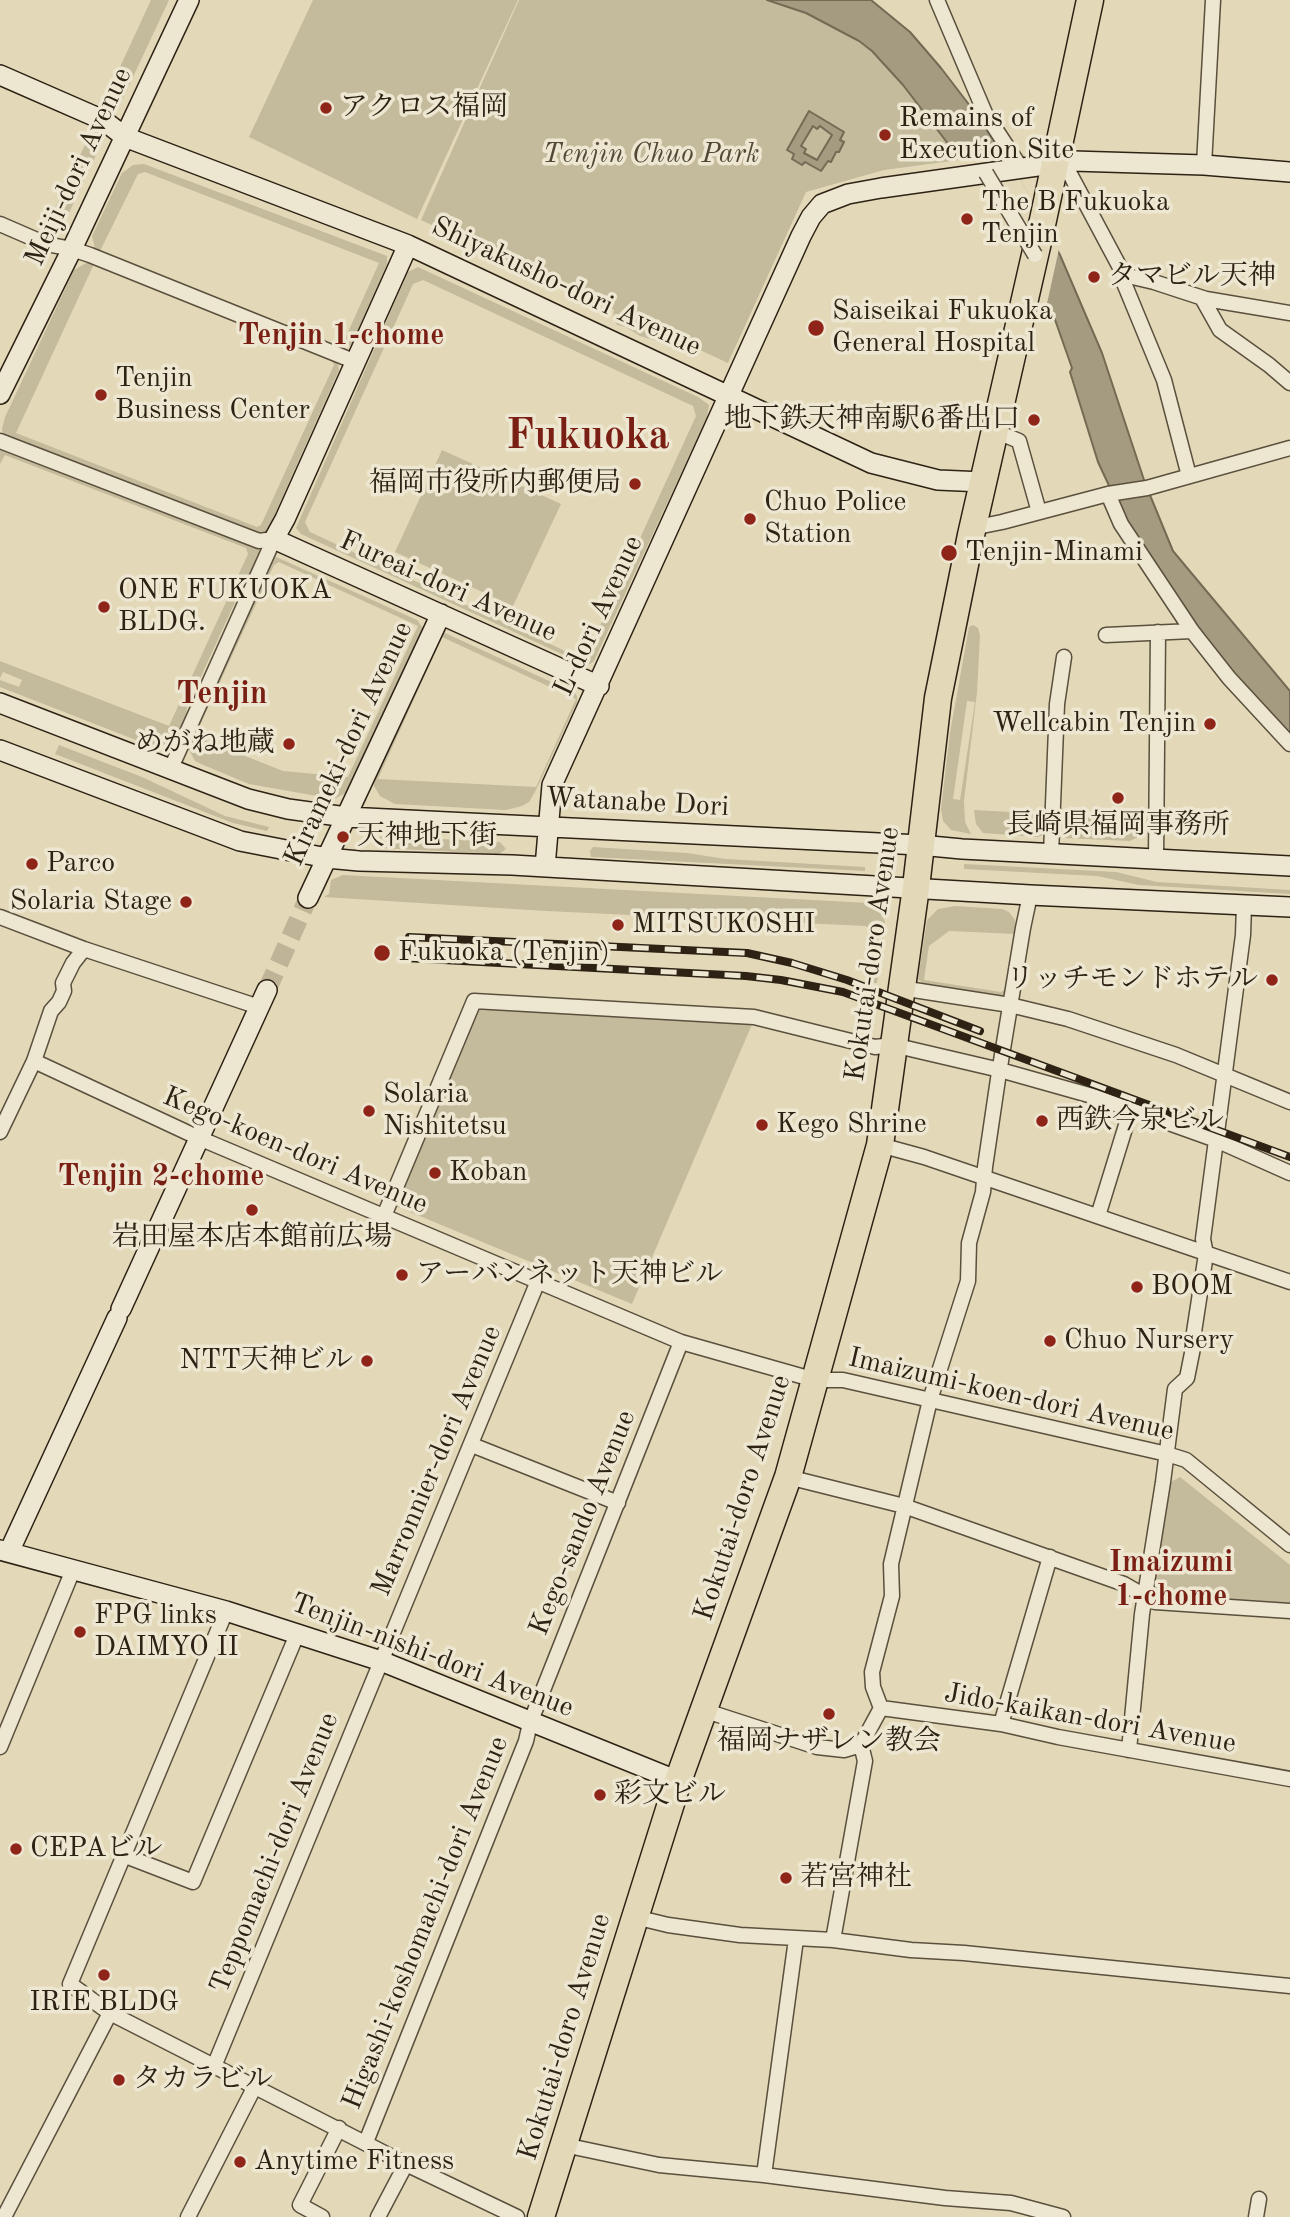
<!DOCTYPE html>
<meta charset="utf-8">
<style>
body{margin:0}
canvas{display:block;background:#e3d9b8}
</style>
<canvas width="1290" height="2217"></canvas>
<script>
const c = document.querySelector('canvas').getContext('2d');
c.lineJoin = 'round';
function fill(path, color) {
  c.fillStyle = color;
  c.fill(path, 'evenodd');
}
function poly(rows) {
  const path = new Path2D();
  for (const r of rows) {
    path.moveTo(r[0], r[1]);
    for (let i = 2; i < r.length; i += 2) path.lineTo(r[i], r[i + 1]);
  }
  return path;
}
function trace(path, color, width, dash) {
  c.strokeStyle = color;
  c.lineWidth = width;
  c.lineCap = dash ? 'butt' : 'round';
  c.setLineDash(dash || []);
  c.stroke(path);
}
function drawText(font, color, halo, rows, align = 'center') {
  c.font = font + ' "Old Standard TT","Noto Serif JP",serif';
  c.lineWidth = 7;
  c.setLineDash([]);
  c.textBaseline = 'middle';
  c.strokeStyle = halo;
  c.fillStyle = color;
  for (const [text, x, y, turn = 0] of rows) {
    c.save();
    c.translate(x, y);
    c.rotate((+turn || 0) * Math.PI / 180);
    c.textAlign = isNaN(turn) ? turn : align;
    if (halo) c.strokeText(text, 0, 0);
    c.fillText(text, 0, 0);
    c.restore();
  }
}
fill(poly([
 [151,0,169,0,119,107,111,111,101,108],
 [313,0,518,0,417,219,249,137],
 [519,0,767,0,813,13,872,51,903,85,958,155,955,157,959,160,884,170,806,192,728,363,687,344,685,347,677,347,640,336,626,327,617,325,613,318,614,310,421,220],
 [93,128,99,131,103,140,61,230,57,237,45,237,42,235],
 [144,164,387,256,387,264,351,345,346,347,337,344,344,341,379,263,145,172,138,174,100,251,95,248,92,236,122,173,133,165],
 [86,263,94,264,16,433,257,527,261,525,334,365,331,359,338,364,339,370,269,527,264,533,261,534,3,435,2,429,5,417,74,270],
 [418,267,698,397,709,405,707,417,594,661,590,664,577,661,301,534,296,528,408,272],
 [423,280,693,406,696,416,587,654,578,657,310,532,305,522,413,284],
 [0,447,255,546,259,550,260,555,253,571,246,578,187,707,186,716,179,733,167,745,152,745,141,742,0,687,0,680,19,687,22,680,3,672,0,678,0,661,169,726,248,554,246,548,5,455,0,464],
 [442,450,561,504,513,606,395,552],
 [274,556,417,620,423,628,354,782,344,794,334,799,249,784,201,764,195,761,188,748,190,737],
 [279,562,418,626,348,777,283,771,195,736,274,565],
 [973,625,978,628,980,635,977,692,964,801,965,822,971,834,951,830,943,821,941,809,950,733,969,627],
 [967,701,975,702,960,800,953,799],
 [443,632,575,693,577,696,577,702,536,790,529,802,522,806,506,810,395,804,380,796,374,786,374,777],
 [442,637,576,699,536,787,378,779],
 [59,745,142,777,225,816,269,827,267,831,233,823,55,754],
 [974,810,1049,814,1047,833,1038,837,983,833,976,824],
 [1057,814,1149,819,1144,834,1130,841,1064,838,1058,835],
 [381,836,500,842,506,849,499,854,380,848,376,841],
 [593,847,687,853,726,859,865,867,865,871,591,857,590,851],
 [964,864,1116,872,1157,882,1290,890,1290,894,1139,885,1097,876,964,869],
 [343,875,869,903,878,908,885,922,877,983,871,983,877,941,866,926,546,911,324,897,329,894,331,880],
 [955,906,1002,909,1009,912,1015,920,1015,934,949,931,929,946,924,980,1001,992,1007,988,1006,994,1002,998,927,987,918,979,927,920,938,909],
 [477,1004,753,1022,632,1304,393,1205],
 [1180,1477,1290,1565,1290,1606,1203,1601,1158,1594,1152,1587,1167,1484]
]), '#c4ba9c');
const water = poly([
 [767,0,871,0,910,32,941,68,1003,149,1060,255,1102,353,1145,483,1173,551,1290,691,1290,739,1229,670,1174,598,1118,505,1098,462,1070,372,1072,368,1053,314,964,156,959,158,903,85,872,51,859,41,806,13,767,0],
 [809,111,844,132,840,140,844,142,839,152,836,152,831,162,828,161,821,171,805,162,802,165,792,159,794,154,787,150,809,111],
 [820,126,832,135,817,160,804,153,806,149,801,146,813,126,817,129,820,126]
]);
fill(water, '#a59b80');
trace(water, '#756b55', 2);
fill(poly([
 [1005,151,1059,249,1046,308,961,159]
]), '#e3d9b8');
trace(poly([
 [267,990,308,898]
]), '#bfb497', 19, [19, 10]);
const street = poly([
 [937,0,985,113,1021,168],
 [1056,163,1070,174,1124,275,1124,283,1164,380,1189,476],
 [1204,165,1213,0],
 [0,224,46,244,72,249,90,255,356,362],
 [1124,275,1154,282,1206,299,1290,313],
 [1202,298,1220,330,1269,365,1290,383],
 [995,431,1019,441,1039,512],
 [0,441,259,541,274,539],
 [1108,494,1121,524,1192,631,1229,678,1290,744],
 [972,528,1002,522,1108,494,1147,488,1290,448],
 [1106,635,1192,631],
 [171,768,274,539],
 [1051,854,1057,704,1064,657],
 [1156,859,1158,632],
 [0,917,84,949,259,1007],
 [901,988,1010,1005,1068,1019,1176,1055,1290,1102],
 [34,1061,199,1138,681,1342,815,1380,843,1380,1167,1454,1186,1460,1290,1545],
 [0,1132,34,1061,51,1011,59,1002,64,991,63,983,73,963,84,949],
 [880,1145,924,1157,1290,1282],
 [384,1216,474,1001,754,1017,875,1047,893,1045,1000,1070,1096,1097,1216,1140,1290,1173],
 [1098,1216,1131,1109],
 [472,1445,618,1503],
 [788,1477,904,1506,1124,1584,1155,1602,1290,1611],
 [226,1611,70,1984,110,2013,406,2164,517,2217],
 [881,1708,873,1687,872,1672,892,1596,891,1564,930,1400,968,1281,969,1243,983,1192,985,1167,998,1079,1023,928,1030,895],
 [881,1708,1001,1724,1058,1737,1290,1779],
 [703,1710,817,1747,844,1750,861,1745],
 [1001,1724,1050,1557],
 [861,1745,881,1708],
 [0,1747,73,1570],
 [1129,1750,1142,1614,1163,1482,1175,1389,1187,1378,1194,1343,1194,1332,1206,1254,1203,1239,1243,935,1244,905],
 [123,1855,193,1882,298,1632],
 [635,1917,668,1925,740,1935,833,1940,911,1950,964,1953,1290,1986],
 [833,1940,865,1761,861,1745],
 [215,2064,538,1281],
 [366,2142,526,1741,530,1723,681,1342],
 [564,2145,659,2165,764,2175,945,2198,1011,2203,1063,2217],
 [764,2175,796,1939],
 [4,2217,110,2013],
 [188,2217,255,2086],
 [322,2217,300,2205,339,2128],
 [378,2217,406,2164],
 [1256,2217,1259,2199]
]);
const secondary = poly([
 [0,75,103,120,125,137,408,245,871,463,938,480,983,482],
 [408,245,285,519,274,539,599,686],
 [0,394,72,249,189,0],
 [0,703,248,799,288,809,346,817,920,845,962,849,1290,866],
 [0,750,240,841,327,858,359,861,512,865,1030,895,1290,907],
 [545,867,552,785,801,236,811,217,822,204,848,194,881,188,1073,161,1204,165,1290,172],
 [308,898,441,614],
 [121,1309,267,990],
 [0,1550,226,1611,381,1661,678,1781],
 [9,1552,117,1318]
]);
const highway = poly([
 [541,2217,678,1781,788,1477,880,1145,916,887,938,698,971,535,1043,220,1090,0]
]);
trace(street, '#5a503d', 17);
trace(secondary, '#2d2214', 22);
trace(highway, '#2d2214', 29);
trace(street, '#ede6d1', 14);
trace(secondary, '#ede6d1', 19);
trace(highway, '#e3d9b8', 26);
const rail = poly([
 [409,937,747,953,792,963,847,980,980,1031],
 [405,958,746,976,781,980,843,992,1290,1157]
]);
trace(rail, '#2d2214', 8);
trace(rail, '#ede6d1', 5, [16]);
const streetBridge = poly([
 [986,173,1035,255]
]);
trace(streetBridge, '#5a503d', 17, []);
trace(streetBridge, '#ede6d1', 14);
for (const [x, y, r, color] of [
 [326,108,7,"#8f2418"],
 [885,135,7,"#8f2418"],
 [967,219,7,"#8f2418"],
 [1094,277,7,"#8f2418"],
 [816,328,9,"#8f2418"],
 [101,395,7,"#8f2418"],
 [1034,420,7,"#8f2418"],
 [635,484,7,"#8f2418"],
 [750,519,7,"#8f2418"],
 [949,553,9,"#8f2418"],
 [104,607,7,"#8f2418"],
 [1210,724,7,"#8f2418"],
 [289,744,7,"#8f2418"],
 [1118,798,7,"#8f2418"],
 [343,837,7,"#8f2418"],
 [32,864,7,"#8f2418"],
 [186,902,7,"#8f2418"],
 [618,925,7,"#8f2418"],
 [382,953,9,"#8f2418"],
 [1272,980,7,"#8f2418"],
 [369,1111,7,"#8f2418"],
 [1042,1121,7,"#8f2418"],
 [762,1125,7,"#8f2418"],
 [435,1173,7,"#8f2418"],
 [252,1210,7,"#8f2418"],
 [402,1275,7,"#8f2418"],
 [1137,1287,7,"#8f2418"],
 [1050,1341,7,"#8f2418"],
 [367,1361,7,"#8f2418"],
 [80,1632,7,"#8f2418"],
 [829,1714,7,"#8f2418"],
 [600,1795,7,"#8f2418"],
 [16,1849,7,"#8f2418"],
 [786,1878,7,"#8f2418"],
 [104,1975,7,"#8f2418"],
 [119,2080,7,"#8f2418"],
 [240,2162,7,"#8f2418"]
]) {
  const dot = new Path2D();
  dot.arc(x, y, r, 0, 2 * Math.PI);
  c.fillStyle = color;
  c.fill(dot);
  trace(dot, '#ede6d1', 2.5);
}
drawText('28px', '#2d2214', '#ede6d1', [
 ["アクロス福岡",340,108],
 ["Remains of",899,119],
 ["Execution Site",899,151],
 ["The B Fukuoka",981,203],
 ["Tenjin",981,235],
 ["タマビル天神",1108,277],
 ["Saiseikai Fukuoka",832,312],
 ["General Hospital",832,344],
 ["Tenjin",115,379],
 ["Business Center",115,411],
 ["地下鉄天神南駅6番出口",1020,420,"right"],
 ["福岡市役所内郵便局",621,484,"right"],
 ["Chuo Police",764,503],
 ["Station",764,535],
 ["Tenjin-Minami",965,553],
 ["ONE FUKUOKA",118,591],
 ["BLDG.",118,623],
 ["Wellcabin Tenjin",1196,724,"right"],
 ["めがね地蔵",275,744,"right"],
 ["長崎県福岡事務所",1118,826,"center"],
 ["天神地下街",357,837],
 ["Parco",46,864],
 ["Solaria Stage",172,902,"right"],
 ["MITSUKOSHI",632,925],
 ["Fukuoka (Tenjin)",398,953],
 ["リッチモンドホテル",1258,980,"right"],
 ["Solaria",383,1095],
 ["Nishitetsu",383,1127],
 ["西鉄今泉ビル",1056,1121],
 ["Kego Shrine",776,1125],
 ["Koban",449,1173],
 ["岩田屋本店本館前広場",252,1238,"center"],
 ["アーバンネット天神ビル",416,1275],
 ["BOOM",1151,1287],
 ["Chuo Nursery",1064,1341],
 ["NTT天神ビル",353,1361,"right"],
 ["FPG links",94,1616],
 ["DAIMYO II",94,1648],
 ["福岡ナザレン教会",829,1742,"center"],
 ["彩文ビル",614,1795],
 ["CEPAビル",30,1849],
 ["若宮神社",800,1878],
 ["IRIE BLDG",104,2003,"center"],
 ["タカラビル",133,2080],
 ["Anytime Fitness",254,2162]
], 'left');
drawText('italic 28px', '#534836', '#ede6d1', [
 ["Tenjin Chuo Park",651,155]
]);
drawText('28px', '#2d2214', '#ede6d1', [
 ["Meiji-dori Avenue",79,167,-65],
 ["Shiyakusho-dori Avenue",566,287,25],
 ["Fureai-dori Avenue",448,587,24],
 ["L-dori Avenue",599,616,-65],
 ["Kirameki-dori Avenue",349,744,-65],
 ["Watanabe Dori",637,803,3],
 ["Kokutai-doro Avenue",873,954,-82],
 ["Kego-koen-dori Avenue",295,1151,23],
 ["Imaizumi-koen-dori Avenue",1011,1395,13],
 ["Marronnier-dori Avenue",437,1461,-67],
 ["Kokutai-doro Avenue",743,1498,-72],
 ["Kego-sando Avenue",583,1523,-68],
 ["Tenjin-nishi-dori Avenue",432,1656,21],
 ["Jido-kaikan-dori Avenue",1090,1719,10],
 ["Teppomachi-dori Avenue",275,1853,-68],
 ["Higashi-koshomachi-dori Avenue",426,1923,-68],
 ["Kokutai-doro Avenue",565,2037,-73]
]);
drawText('bold 30px', '#7a1f14', '#ede6d1', [
 ["Tenjin 1-chome",341,336],
 ["Tenjin 2-chome",161,1177],
 ["Imaizumi",1171,1563],
 ["1-chome",1171,1597]
]);
drawText('bold 32px', '#7a1f14', '#ede6d1', [
 ["Tenjin",222,695]
]);
drawText('bold 42px', '#7a1f14', '#ede6d1', [
 ["Fukuoka",588,437]
]);
</script>
